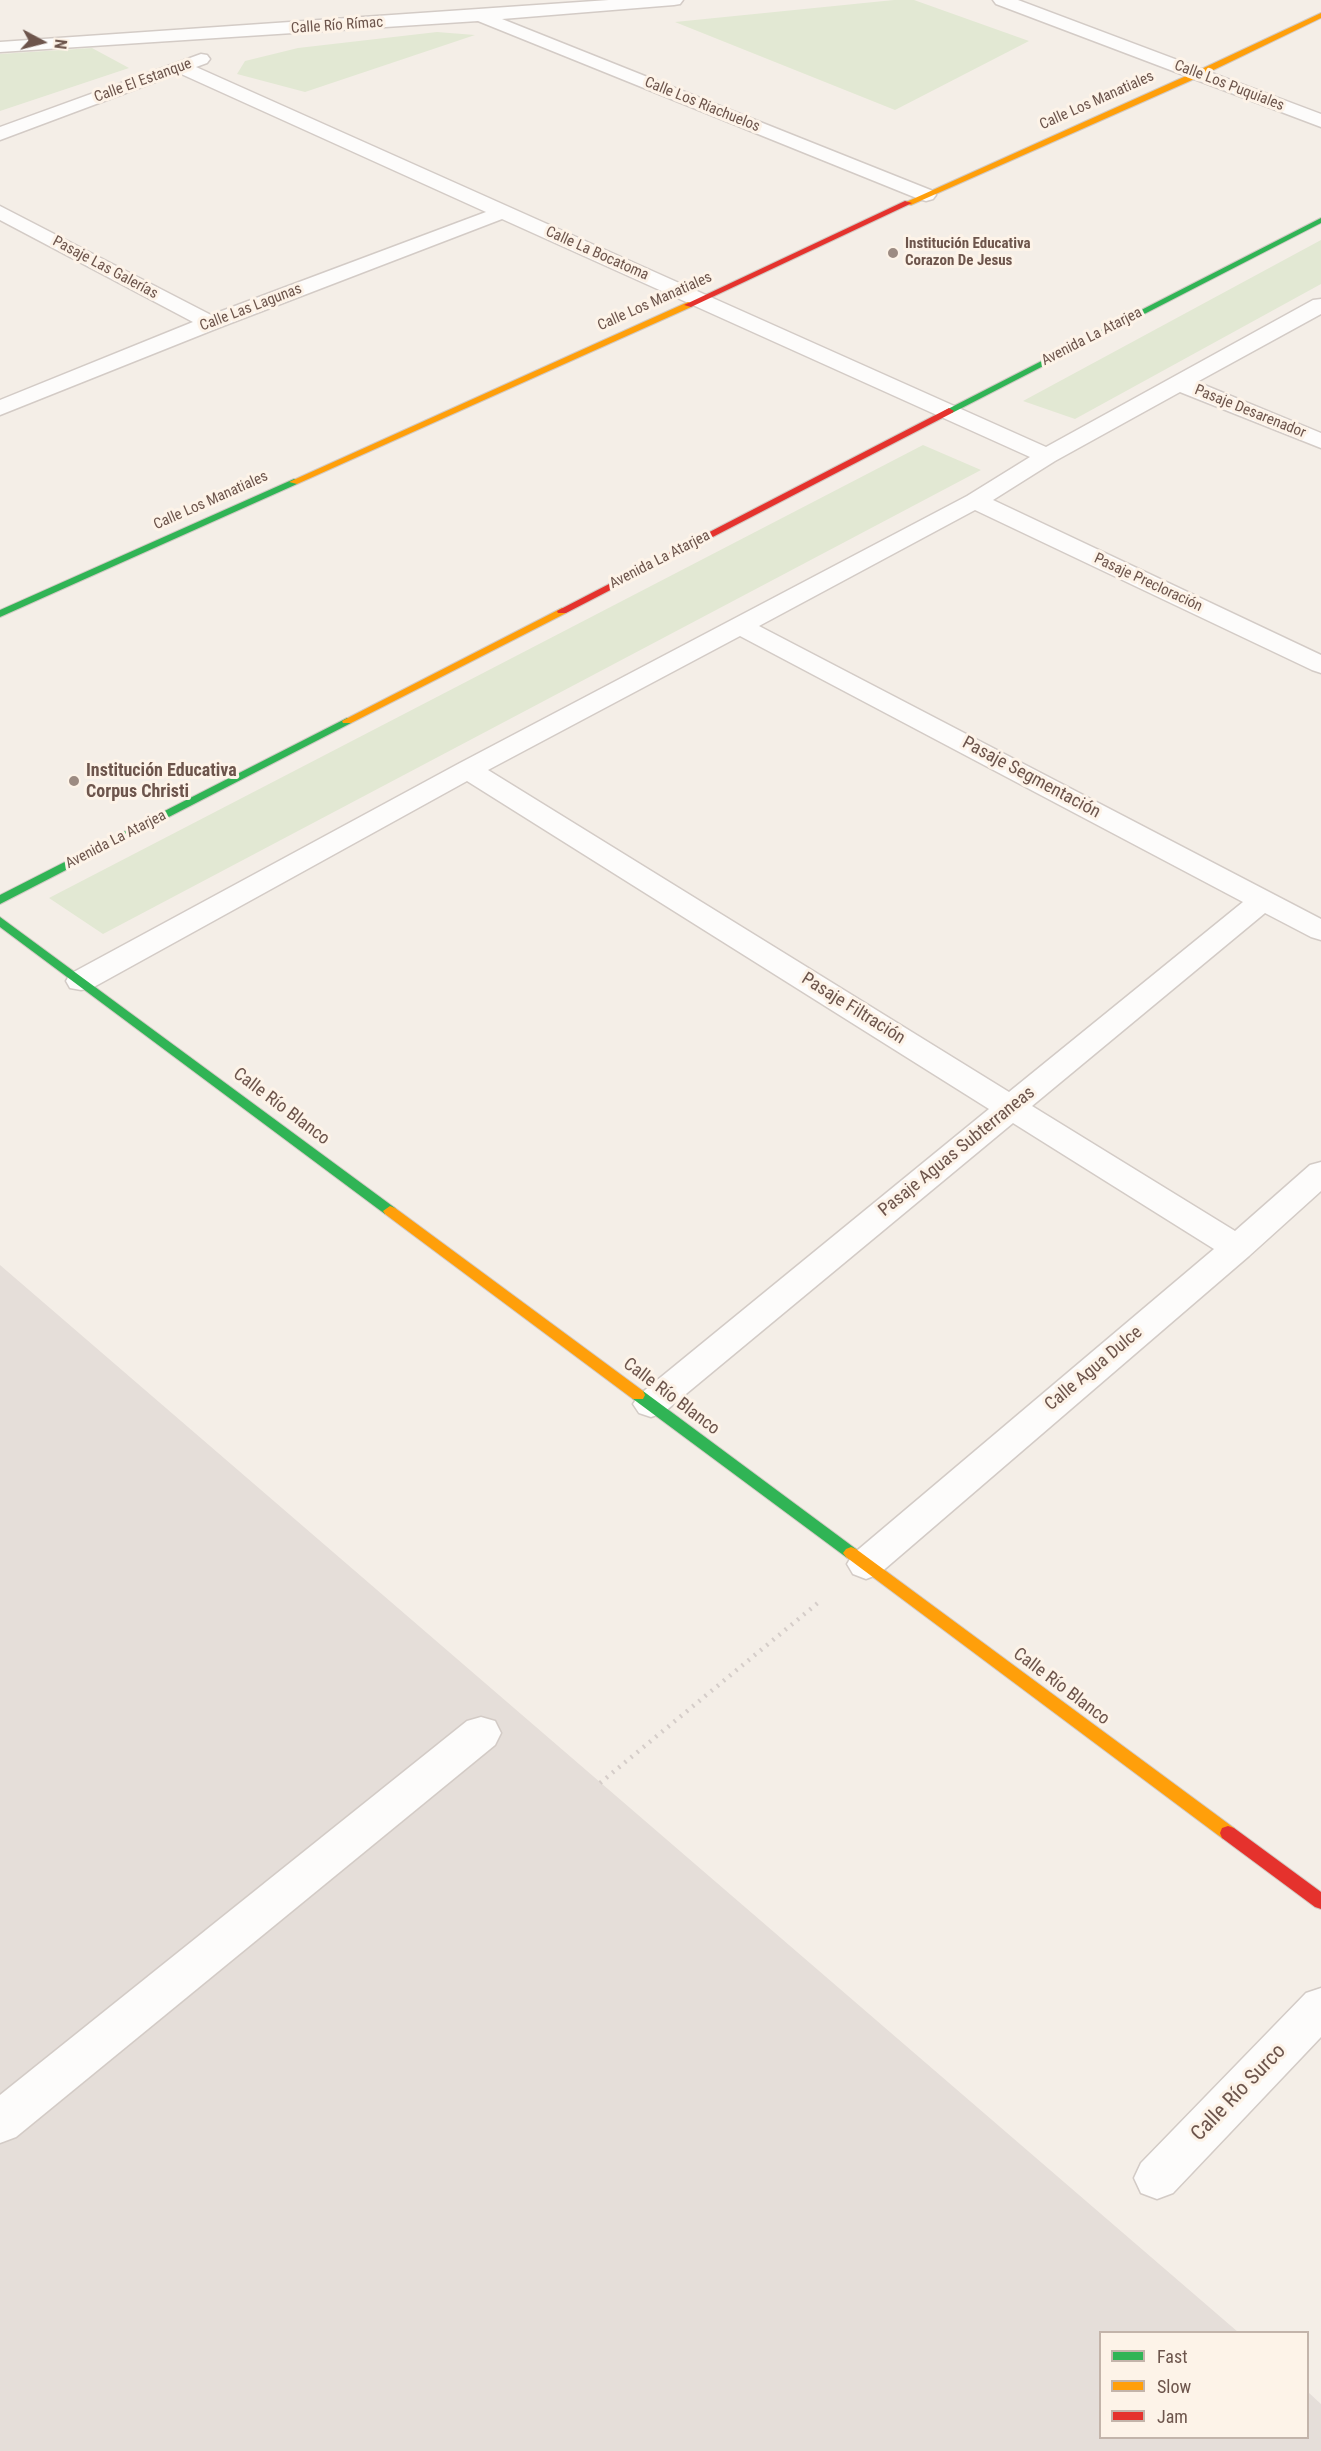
<!DOCTYPE html>
<meta charset="utf-8">
<style>
body{margin:0}
#map{position:relative;width:1321px;height:2451px;overflow:hidden;background:#f4eee7;font-family:"Roboto Condensed",sans-serif}
canvas{display:block}
.legend{position:absolute;left:1099px;top:2331px;width:210px;height:108px;box-sizing:border-box;background:#fdf3e8;border:2px solid #c3b4aa;margin:0;padding:8px 10px;list-style:none;font-size:18px;color:#6d554c}
.legend li{display:flex;align-items:center;gap:12px;height:30px}
.legend b{width:30px;border:2px solid #c3b4aa}
.north{position:absolute;left:12px;top:12px;width:60px;height:60px;-webkit-text-stroke:4px #fdf3e8;paint-order:stroke;rotate:97deg;font-size:16px;font-weight:700;line-height:24px;text-align:center;color:#6d554c}
.north::after{content:'';display:block;margin:auto;width:21px;height:27px;background:#6d554c;clip-path:polygon(50% 0,100% 100%,50% 72%,0 100%)}
</style>
<div id="map">
<canvas width="1321" height="2451"></canvas>
<ul class="legend">
<li><b style="height:8px;background:#30b455"></b>Fast</li>
<li><b style="height:8px;background:#ff9f0a"></b>Slow</li>
<li><b style="height:8px;background:#e5322d"></b>Jam</li>
</ul>
<div class="north">N</div>
</div>
<script>
const c = document.querySelector('canvas').getContext('2d');
c.lineJoin = 'round';
function fill(path, color) {
  c.fillStyle = color;
  c.fill(path, 'evenodd');
}
function poly(rows) {
  const path = new Path2D();
  for (const r of rows) {
    path.moveTo(r[0], r[1]);
    for (let i = 2; i < r.length; i += 2) path.lineTo(r[i], r[i + 1]);
  }
  return path;
}
function trace(path, color, width, dash) {
  c.strokeStyle = color;
  c.lineWidth = width;
  c.lineCap = dash ? 'butt' : 'round';
  c.setLineDash(dash || []);
  c.stroke(path);
}
function drawText(font, color, halo, rows, align = 'center') {
  c.font = font + ' "Roboto Condensed",sans-serif';
  c.lineWidth = 6;
  c.setLineDash([]);
  c.textBaseline = 'middle';
  c.strokeStyle = halo;
  c.fillStyle = color;
  for (const [text, x, y, turn = 0] of rows) {
    c.save();
    c.translate(x, y);
    c.rotate((+turn || 0) * Math.PI / 180);
    c.textAlign = isNaN(turn) ? turn : align;
    if (halo) c.strokeText(text, 0, 0);
    c.fillText(text, 0, 0);
    c.restore();
  }
}
fill(poly([
 [0,1265,1238,2332,1100,2332,1100,2438,1308,2438,1308,2392,1321,2404,1321,2451,0,2451]
]), '#e5ded9');
fill(poly([
 [894,0,914,0,1029,41,895,110,675,22],
 [437,32,475,35,305,92,237,74,245,61,298,48],
 [92,48,129,68,0,111,0,54],
 [1321,240,1321,284,1075,419,1023,401],
 [923,445,981,470,103,934,49,898]
]), '#e2e8d3');
const lane = poly([
 [481,1717,495,1721,501,1733,495,1745,16,2137,0,2143,0,2095,467,1721,481,1717]
]);
const street = poly([
 [609,0,683,0,680,4,674,5,502,19,933,191,936,195,933,199,926,201,919,199,478,21,0,52,0,42,609,0],
 [993,0,1018,0,1321,114,1321,127,996,4,993,0],
 [201,54,207,55,210,59,207,63,196,67,1046,447,1313,300,1321,299,1321,314,1197,382,1321,433,1321,448,1180,392,1055,461,993,500,1321,655,1321,673,1312,670,975,510,759,626,1321,919,1321,940,1311,937,1265,913,1032,1106,1235,1231,1310,1165,1321,1162,1321,1191,1249,1256,879,1574,866,1579,853,1574,847,1564,853,1554,1214,1249,1013,1123,663,1413,651,1417,639,1413,633,1404,639,1395,989,1109,467,781,92,988,81,990,70,988,66,981,70,974,458,764,967,496,1030,457,502,219,218,328,0,415,0,400,193,322,0,220,0,206,211,315,486,212,179,73,0,140,0,127,201,54],
 [740,636,1243,902,1009,1092,488,770,740,636],
 [1321,1988,1321,2037,1173,2193,1157,2199,1141,2193,1134,2178,1141,2163,1306,1993,1321,1988]
]);
const fast = poly([
 [1321,218,1321,223,952,413,944,411,1321,218],
 [294,479,297,480,297,484,0,617,0,610,294,479],
 [347,718,351,719,351,723,0,904,0,895,347,718],
 [0,917,395,1208,397,1211,395,1214,385,1214,0,927,0,917],
 [638,1390,643,1391,856,1549,859,1553,856,1557,851,1559,846,1557,633,1399,631,1395,633,1391,638,1390]
]);
const slow = poly([
 [1321,13,1321,18,1201,76,911,205,904,203,1195,72,1321,13],
 [688,302,691,303,691,307,297,484,289,482,688,302],
 [562,608,566,609,566,613,351,723,343,723,342,721,562,608],
 [390,1206,395,1208,643,1391,645,1395,643,1399,633,1399,385,1214,383,1211,390,1206],
 [851,1547,856,1549,1234,1828,1236,1833,1234,1838,1228,1840,1222,1838,846,1557,843,1553,846,1549,851,1547]
]);
const jam = poly([
 [905,201,912,203,691,307,684,305,905,201],
 [949,408,954,411,952,413,566,613,558,613,557,611,949,408],
 [1228,1826,1234,1828,1321,1892,1321,1909,1315,1907,1222,1838,1220,1833,1222,1828,1228,1826]
]);
trace(lane, '#d3cbc6', 3);
trace(street, '#d3cbc6', 3);
trace(fast, '#d2cac4', 2);
trace(slow, '#d2cac4', 2);
trace(jam, '#d2cac4', 2);
trace(poly([
 [600,1783,819,1602]
]), '#d5cdc9', 4.5, [2, 6]);
fill(lane, '#fdfcfb');
fill(street, '#fdfcfb');
fill(fast, '#30b455');
fill(slow, '#ff9f0a');
fill(jam, '#e5322d');
for (const [x, y, r, color] of [
 [893,253,6,"#9c8b82"],
 [74,781,6,"#9c8b82"]
]) {
  const dot = new Path2D();
  dot.arc(x, y, r, 0, 2 * Math.PI);
  c.fillStyle = color;
  c.fill(dot);
  trace(dot, '#fdf3e8', 2);
}
drawText('15px', '#6d554c', '#fdf3e8', [
 ["Calle Río Rímac",337,26,-4],
 ["Calle El Estanque",143,81,-20],
 ["Calle Los Puquiales",1229,86,21],
 ["Calle Los Manatiales",1097,101,-24],
 ["Calle Los Riachuelos",702,105,22],
 ["Calle La Bocatoma",597,254,24],
 ["Pasaje Las Galerías",105,268,28],
 ["Calle Los Manatiales",655,302,-24],
 ["Calle Las Lagunas",251,308,-21],
 ["Avenida La Atarjea",1092,337,-27],
 ["Pasaje Desarenador",1250,412,22],
 ["Calle Los Manatiales",211,501,-24],
 ["Avenida La Atarjea",660,560,-27],
 ["Pasaje Precloración",1148,583,25],
 ["Avenida La Atarjea",116,840,-27]
]);
drawText('bold 15px', '#6d554c', '#fdf3e8', [
 ["Institución Educativa",905,244],
 ["Corazon De Jesus",905,261]
], 'left');
drawText('bold 18px', '#6d554c', '#fdf3e8', [
 ["Institución Educativa",86,771],
 ["Corpus Christi",86,792]
], 'left');
drawText('18px', '#6d554c', '#fdf3e8', [
 ["Pasaje Segmentación",1031,778,28],
 ["Pasaje Filtración",853,1009,32],
 ["Calle Río Blanco",281,1107,37],
 ["Pasaje Aguas Subterraneas",957,1152,-39],
 ["Calle Agua Dulce",1094,1369,-40],
 ["Calle Río Blanco",671,1397,37],
 ["Calle Río Blanco",1061,1687,37]
]);
drawText('21px', '#6d554c', '#fdf3e8', [
 ["Calle Río Surco",1239,2093,-46]
]);
</script>
